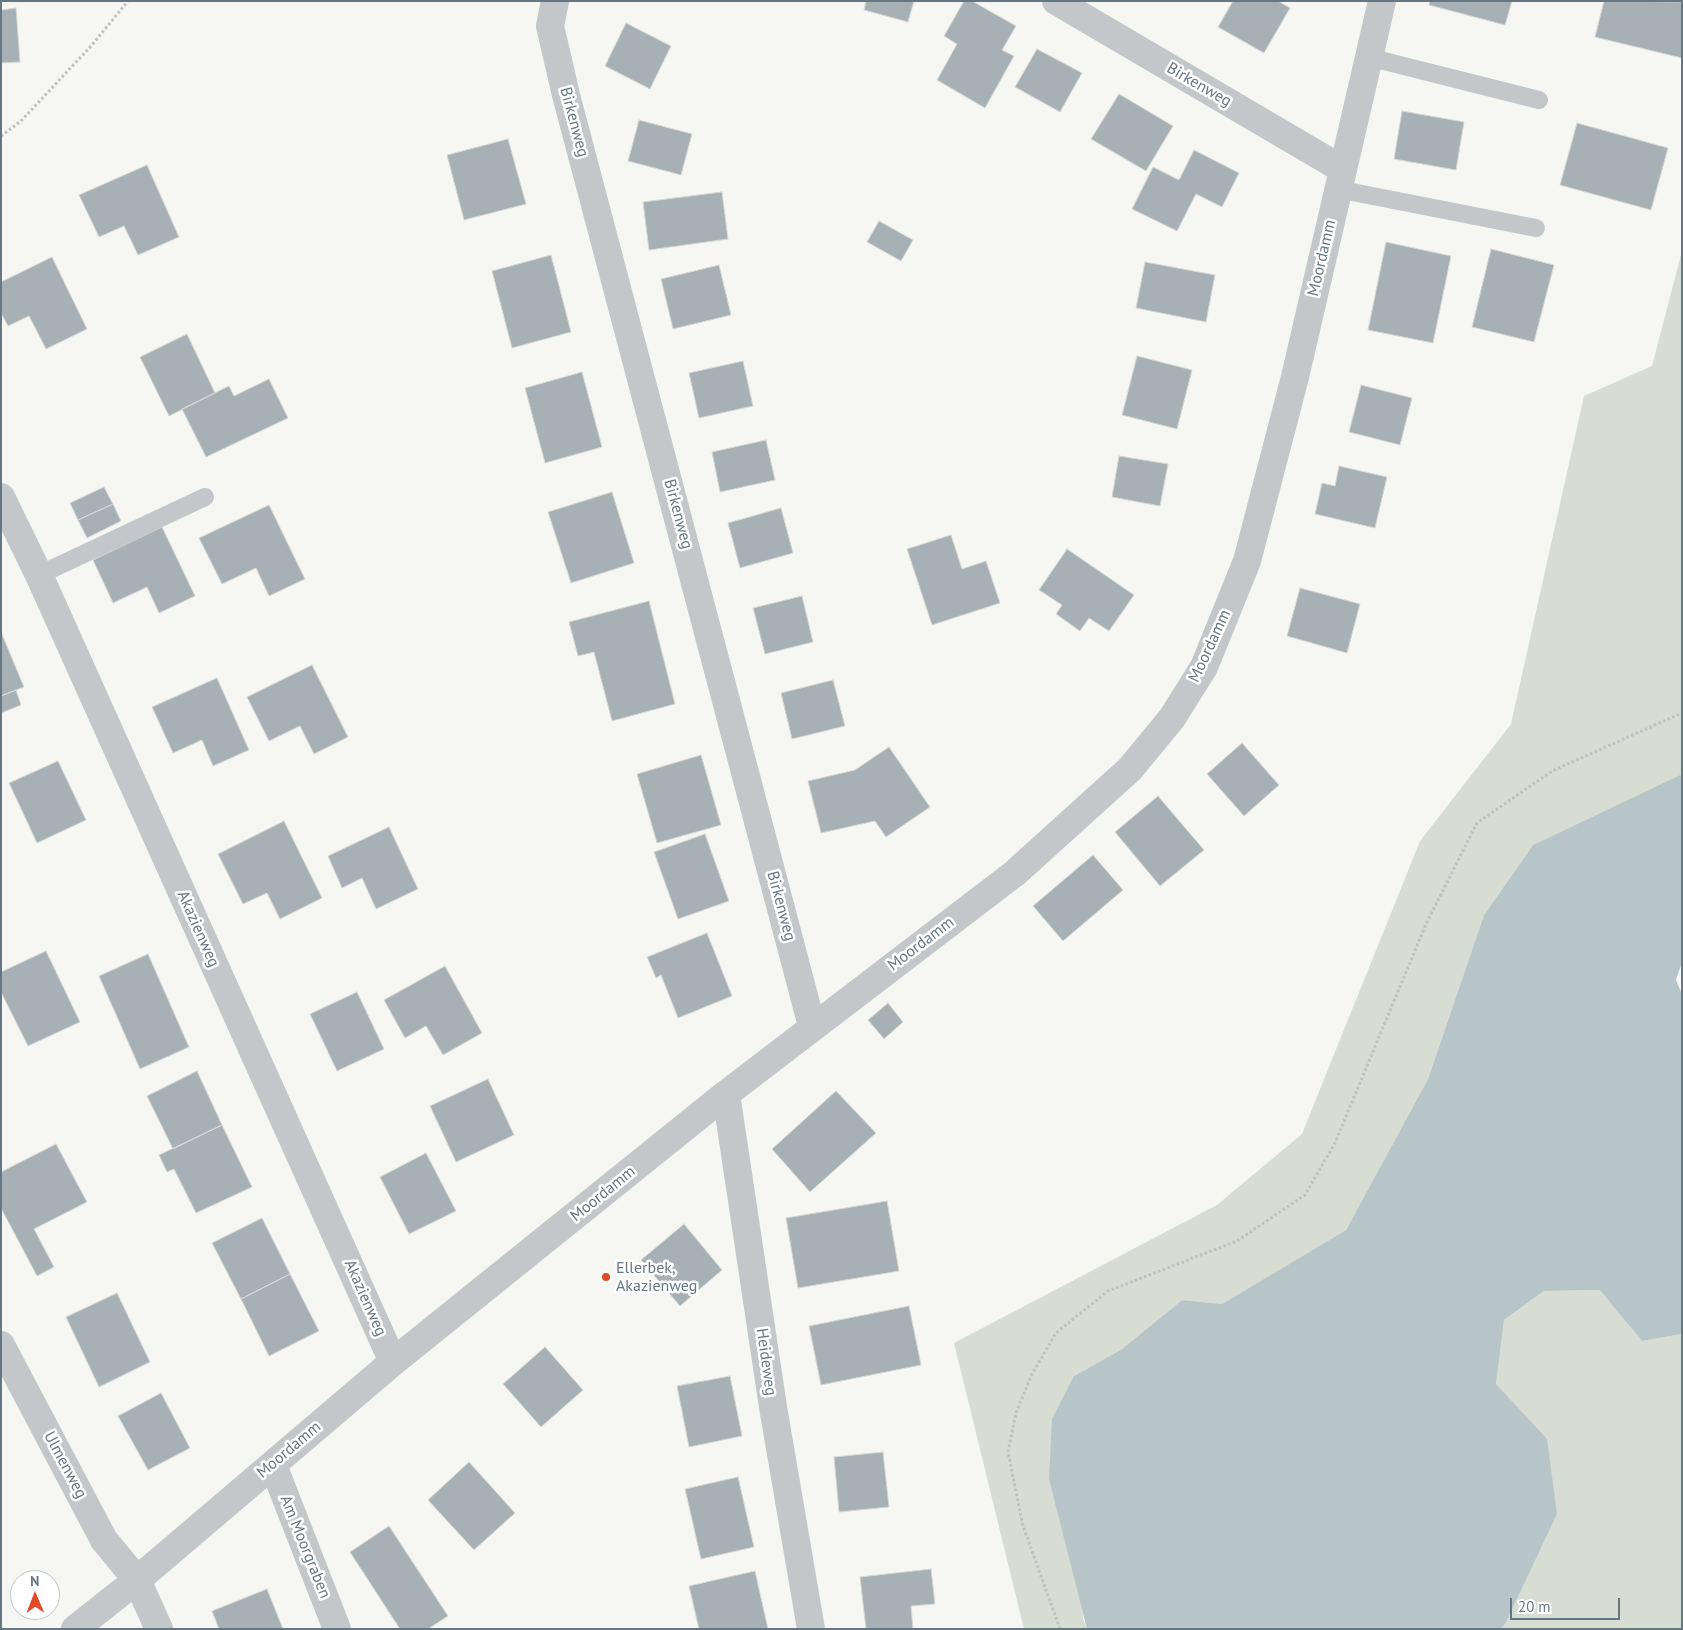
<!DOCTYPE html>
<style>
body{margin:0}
#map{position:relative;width:1683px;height:1630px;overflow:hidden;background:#f6f6f2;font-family:"PT Sans",sans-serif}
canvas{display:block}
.frame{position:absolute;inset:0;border:2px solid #657783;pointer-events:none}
.north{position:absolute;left:10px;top:1570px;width:50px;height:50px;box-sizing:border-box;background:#fff;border:1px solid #c1c9cd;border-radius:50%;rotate:359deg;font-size:14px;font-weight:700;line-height:20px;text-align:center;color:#657783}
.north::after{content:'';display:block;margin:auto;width:18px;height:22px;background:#e14a26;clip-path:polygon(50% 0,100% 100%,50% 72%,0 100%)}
.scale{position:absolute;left:1510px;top:1598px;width:110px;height:22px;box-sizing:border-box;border:2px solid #657783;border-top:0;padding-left:6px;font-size:15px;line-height:18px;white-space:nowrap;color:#657783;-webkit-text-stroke:4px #fff;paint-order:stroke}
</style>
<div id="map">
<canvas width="1683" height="1630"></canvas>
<div class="frame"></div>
<div class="north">N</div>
<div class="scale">20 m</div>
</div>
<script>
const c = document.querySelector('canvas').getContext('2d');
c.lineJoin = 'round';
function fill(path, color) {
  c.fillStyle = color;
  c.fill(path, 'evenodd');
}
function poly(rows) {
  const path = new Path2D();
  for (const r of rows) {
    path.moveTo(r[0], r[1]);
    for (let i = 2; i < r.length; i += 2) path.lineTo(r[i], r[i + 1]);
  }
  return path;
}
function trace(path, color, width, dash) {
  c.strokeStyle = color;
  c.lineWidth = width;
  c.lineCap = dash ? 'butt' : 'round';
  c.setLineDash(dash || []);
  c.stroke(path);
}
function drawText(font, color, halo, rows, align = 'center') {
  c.font = font + ' "PT Sans",sans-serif';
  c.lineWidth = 5;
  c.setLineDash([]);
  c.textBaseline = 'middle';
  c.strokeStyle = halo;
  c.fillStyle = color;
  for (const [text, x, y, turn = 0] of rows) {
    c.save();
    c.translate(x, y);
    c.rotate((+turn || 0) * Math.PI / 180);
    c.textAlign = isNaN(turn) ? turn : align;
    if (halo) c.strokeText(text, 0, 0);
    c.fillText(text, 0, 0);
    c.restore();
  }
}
fill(poly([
 [1682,251,1682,774,1533,845,1484,915,1428,1079,1346,1230,1222,1304,1182,1300,1122,1349,1074,1376,1083,1619,1087,1629,1024,1629,954,1343,1217,1205,1302,1134,1420,841,1511,724,1584,396,1652,366],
 [1601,1290,1642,1341,1682,1334,1682,1629,1501,1629,1505,1624,1496,1384,1504,1320,1544,1291]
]), '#d7ddd3');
fill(poly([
 [1682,774,1682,962,1676,980,1682,994,1682,1334,1642,1341,1600,1290,1544,1291,1504,1320,1496,1384,1547,1439,1557,1514,1505,1624,1501,1629,1087,1629,1049,1479,1052,1419,1074,1376,1122,1349,1182,1300,1222,1304,1346,1230,1428,1079,1484,915,1533,845]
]), '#b8c5c8');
const building = poly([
 [866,1,914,1,908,22,864,10,866,1],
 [964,1,972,1,1016,26,1002,50,1014,56,985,108,937,80,957,44,944,36,964,1],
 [1233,1,1278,1,1290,8,1264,53,1218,27,1233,1],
 [1430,1,1512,1,1505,25,1429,5,1430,1],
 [1604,1,1682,2,1682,58,1595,37,1604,1],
 [16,8,20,62,1,63,1,10,16,8],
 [626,23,671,46,650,89,605,66,626,23],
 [1037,49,1082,73,1060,112,1015,87,1037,49],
 [1119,94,1173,126,1146,171,1091,139,1119,94],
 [1402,111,1464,122,1456,170,1394,159,1402,111],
 [639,120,692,134,681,175,628,161,639,120],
 [1577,123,1668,148,1651,210,1560,185,1577,123],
 [508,139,526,204,464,220,447,155,508,139],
 [1194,150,1239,173,1222,207,1196,194,1177,231,1132,209,1153,167,1179,180,1194,150],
 [147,165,179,237,138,255,124,226,99,237,79,195,147,165],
 [722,192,728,239,649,250,643,202,722,192],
 [879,221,913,240,901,261,867,242,879,221],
 [1386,242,1451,256,1433,343,1368,330,1386,242],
 [1491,249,1554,265,1534,342,1472,327,1491,249],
 [551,255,571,332,512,348,492,271,551,255],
 [52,257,87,329,46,349,29,316,8,326,1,313,1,282,52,257],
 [1145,262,1215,275,1206,322,1136,308,1145,262],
 [719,265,731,315,673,329,661,279,719,265],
 [187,334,215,393,169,416,140,357,187,334],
 [1137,356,1192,370,1177,429,1122,415,1137,356],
 [743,361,753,406,699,418,689,373,743,361],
 [582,372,602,447,545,463,525,388,582,372],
 [269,379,288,418,206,457,182,409,229,386,234,396,269,379],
 [1361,385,1412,398,1400,445,1349,432,1361,385],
 [766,440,775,480,720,492,712,452,766,440],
 [1119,456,1168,464,1160,506,1112,497,1119,456],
 [1339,466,1387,477,1375,528,1315,514,1322,483,1335,486,1339,466],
 [104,487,113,504,78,520,70,503,104,487],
 [612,492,634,563,571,583,548,512,612,492],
 [113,504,121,521,87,538,78,520,113,504],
 [269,505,305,579,269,596,256,568,222,584,199,538,269,505],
 [781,508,793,553,740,568,728,523,781,508],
 [162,527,195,596,159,613,147,587,113,603,93,560,162,527],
 [951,535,962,569,986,561,1000,603,932,625,907,549,951,535],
 [1067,549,1134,595,1109,631,1089,618,1080,631,1056,614,1062,605,1039,590,1067,549],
 [1300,588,1360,604,1347,653,1287,636,1300,588],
 [802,596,813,642,765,654,753,608,802,596],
 [649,601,675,704,612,721,594,652,578,656,569,622,649,601],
 [1,632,24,687,1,696,1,632],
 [312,665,348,737,314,754,300,726,269,741,247,697,312,665],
 [217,678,249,750,213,766,202,740,173,753,152,707,217,678],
 [833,680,845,726,792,739,781,693,833,680],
 [16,690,21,705,1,713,1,696,16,690],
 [1242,743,1279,785,1244,816,1207,774,1242,743],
 [889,747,930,807,886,837,875,821,821,833,808,781,855,770,889,747],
 [701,755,721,825,657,843,637,774,701,755],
 [58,761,86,820,37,843,9,783,58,761],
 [1158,796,1204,850,1160,886,1115,832,1158,796],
 [284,821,322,898,280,919,267,893,243,904,218,854,284,821],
 [389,827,418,889,376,909,362,878,342,888,328,856,389,827],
 [705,834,729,901,678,919,654,852,705,834],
 [1093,855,1123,890,1063,941,1033,906,1093,855],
 [707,933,732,996,678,1018,661,975,656,978,647,957,707,933],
 [46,951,80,1022,28,1046,1,992,1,972,46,951],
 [148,954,189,1047,140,1069,99,976,148,954],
 [445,966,482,1033,443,1055,426,1026,405,1038,384,1000,445,966],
 [357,992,384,1049,337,1071,310,1014,357,992],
 [888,1003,903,1022,884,1039,868,1020,888,1003],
 [197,1071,222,1125,173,1149,147,1096,197,1071],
 [488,1079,514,1135,456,1162,430,1106,488,1079],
 [836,1091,876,1133,810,1192,772,1149,836,1091],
 [222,1125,252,1187,196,1213,174,1169,167,1172,159,1155,222,1125],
 [56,1144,87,1202,34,1229,54,1267,37,1276,1,1208,1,1172,56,1144],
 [426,1153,456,1211,409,1234,380,1177,426,1153],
 [887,1201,899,1271,798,1288,786,1218,887,1201],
 [262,1218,290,1274,241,1299,212,1243,262,1218],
 [684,1224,722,1270,680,1306,641,1260,684,1224],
 [290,1274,319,1331,269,1356,241,1299,290,1274],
 [117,1293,150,1362,99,1387,66,1317,117,1293],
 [909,1306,921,1365,821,1385,809,1326,909,1306],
 [545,1347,583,1390,541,1427,503,1384,545,1347],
 [730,1376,742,1436,689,1447,677,1386,730,1376],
 [161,1393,190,1448,148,1470,118,1416,161,1393],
 [883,1452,889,1507,839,1512,834,1457,883,1452],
 [469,1462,515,1513,474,1550,428,1500,469,1462],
 [738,1477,754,1547,701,1559,685,1489,738,1477],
 [389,1526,448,1616,428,1629,400,1629,350,1552,389,1526],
 [931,1569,935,1604,911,1606,913,1629,866,1629,860,1577,931,1569],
 [755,1571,768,1629,699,1629,689,1586,755,1571],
 [267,1589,283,1629,219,1629,212,1611,267,1589]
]);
fill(building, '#a7b0b5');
trace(building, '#d7d7d5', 1);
trace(poly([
 [1,136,21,121,92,45,128,1],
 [1060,1629,1023,1526,1008,1452,1016,1413,1032,1374,1056,1333,1108,1291,1237,1241,1305,1195,1335,1143,1426,924,1477,823,1552,771,1682,713]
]), '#bdbfc1', 3, [2.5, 2.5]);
trace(poly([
 [1368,57,1539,100],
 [1337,189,1536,228],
 [39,575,205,497]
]), '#c3c7ca', 18);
trace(poly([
 [555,1,550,26,566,95,812,1026],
 [1056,1,1342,169],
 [1,497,39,575,393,1362],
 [726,1094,773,1407,811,1629],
 [1,1345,104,1540,137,1580,159,1629],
 [273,1465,337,1629],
 [75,1629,137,1580,393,1362,726,1094,1015,873,1130,769,1172,718,1204,667,1247,561,1295,377,1382,1]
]), '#c3c7ca', 28);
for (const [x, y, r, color] of [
 [606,1277,5,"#e14a26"]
]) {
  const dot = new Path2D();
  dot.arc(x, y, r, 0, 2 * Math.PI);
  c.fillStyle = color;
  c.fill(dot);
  trace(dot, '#fff', 2);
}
drawText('16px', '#657783', '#fff', [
 ["Birkenweg",1199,85,30],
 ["Birkenweg",574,122,75],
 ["Moordamm",1322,258,-77],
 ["Birkenweg",678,514,75],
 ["Moordamm",1210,646,-65],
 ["Birkenweg",781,906,75],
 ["Akazienweg",198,929,66],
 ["Moordamm",921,944,-37],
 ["Moordamm",603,1194,-39],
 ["Akazienweg",365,1298,66],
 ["Heideweg",766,1362,82],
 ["Moordamm",289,1450,-40],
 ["Ulmenweg",65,1465,62],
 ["Am Moorgraben",305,1547,68]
]);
drawText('16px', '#657783', '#fff', [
 ["Ellerbek,",616,1268],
 ["Akazienweg",616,1286]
], 'left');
</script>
